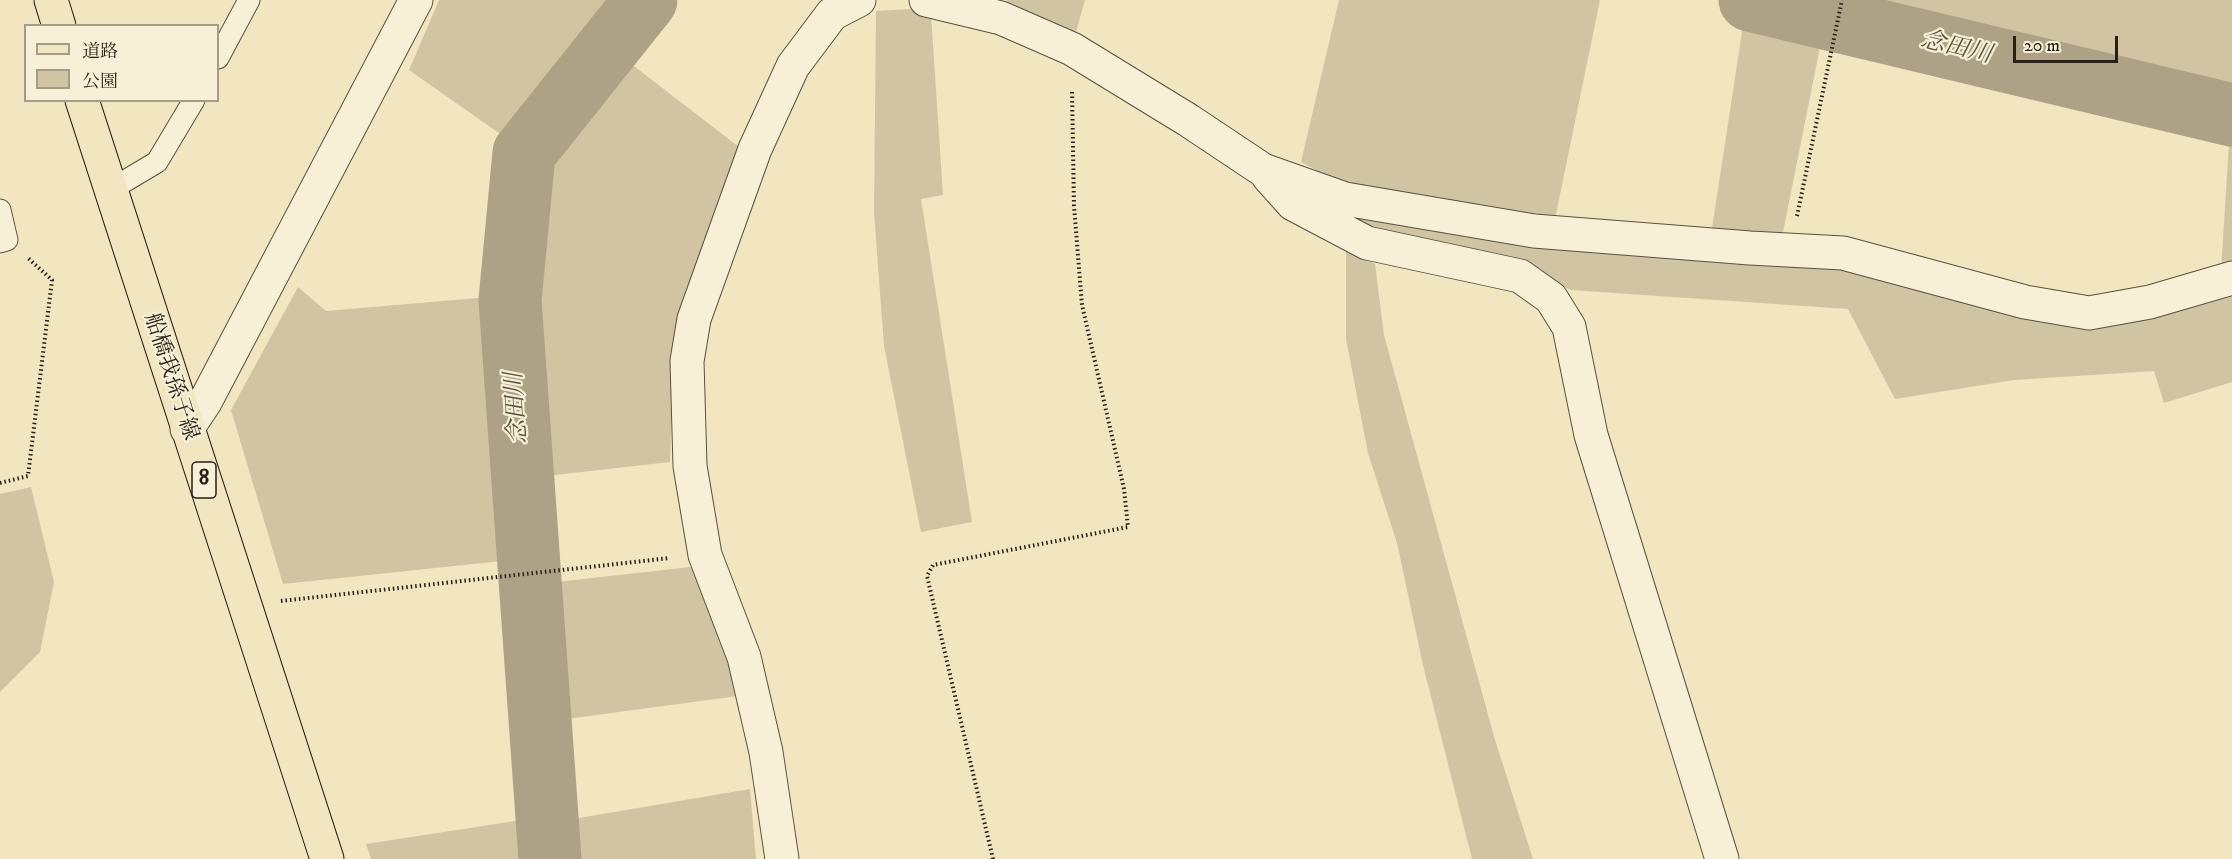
<!DOCTYPE html>
<meta charset="utf-8">
<style>
body{margin:0}
#map{position:relative;width:2232px;height:859px;overflow:hidden;background:#f2e6c0;font-family:"IM FELL DW Pica","Noto Serif JP",serif}
canvas{display:block}
.legend{position:absolute;left:24px;top:24px;width:195px;height:78px;box-sizing:border-box;background:#f7efd6;border:2px solid #a49c89;margin:0;padding:8px 10px;list-style:none;font-size:18px;color:#281f16}
.legend li{display:flex;align-items:center;gap:12px;height:30px}
.legend b{width:30px;border:2px solid #a49c89}
.scale{position:absolute;left:2013px;top:36px;width:105px;height:27px;box-sizing:border-box;border:3px solid #281f16;border-top:0;padding-left:8px;font-size:18px;line-height:21px;white-space:nowrap;color:#281f16;-webkit-text-stroke:4px #f7efd6;paint-order:stroke}
</style>
<div id="map">
<canvas width="2232" height="859"></canvas>
<ul class="legend">
<li><b style="height:8px;background:#f2e6c0"></b>道路</li>
<li><b style="height:16px;background:#d0c4a3"></b>公園</li>
</ul>
<div class="scale">20 m</div>
</div>
<script>
const c = document.querySelector('canvas').getContext('2d');
c.lineJoin = 'round';
function fill(path, color) {
  c.fillStyle = color;
  c.fill(path, 'evenodd');
}
function poly(rows) {
  const path = new Path2D();
  for (const r of rows) {
    path.moveTo(r[0], r[1]);
    for (let i = 2; i < r.length; i += 2) path.lineTo(r[i], r[i + 1]);
  }
  return path;
}
function trace(path, color, width, dash) {
  c.strokeStyle = color;
  c.lineWidth = width;
  c.lineCap = dash ? 'butt' : 'round';
  c.setLineDash(dash || []);
  c.stroke(path);
}
function drawText(font, color, halo, rows, align = 'center') {
  c.font = font + ' "IM FELL DW Pica","Noto Serif JP",serif';
  c.lineWidth = 4.5;
  c.setLineDash([]);
  c.textBaseline = 'middle';
  c.strokeStyle = halo;
  c.fillStyle = color;
  for (const [text, x, y, turn = 0] of rows) {
    c.save();
    c.translate(x, y);
    c.rotate((+turn || 0) * Math.PI / 180);
    c.textAlign = isNaN(turn) ? turn : align;
    if (halo) c.strokeText(text, 0, 0);
    c.fillText(text, 0, 0);
    c.restore();
  }
}
fill(poly([
 [439,0,629,0,513,143,409,70],
 [1007,0,1085,0,1074,39,1006,6],
 [1339,0,1600,0,1555,219,1346,186,1301,162],
 [1859,0,2232,0,2232,105,1856,15],
 [911,9,931,15,943,195,921,199,972,522,921,532,884,346,874,212,876,11],
 [1745,12,1824,27,1781,242,1711,235],
 [617,53,739,147,674,349,670,462,537,477,519,298,533,157],
 [2230,128,2232,128,2232,268,2221,271],
 [1345,208,1789,258,2023,310,2232,285,2232,382,2164,403,2154,371,2014,380,1895,399,1848,309,1571,290,1537,274,1366,234],
 [1346,251,1375,264,1384,335,1495,740,1533,859,1472,859,1423,665,1397,543,1368,453,1346,339],
 [298,287,326,311,501,296,521,559,283,584,231,410],
 [31,487,54,582,40,652,0,692,0,494],
 [700,566,730,648,738,696,552,721,538,584],
 [750,789,756,859,564,859,561,821],
 [541,817,544,859,371,859,366,844]
]), '#d0c4a3');
trace(poly([
 [1750,0,2232,115],
 [550,859,510,300,524,153,646,0]
]), '#ada286', 63);
const service = poly([
 [218,58,249,0],
 [110,190,157,162,194,100],
 [0,210,7,240,0,242]
]);
const minor = poly([
 [926,0,1001,18,1072,49,1188,120,1263,170,1345,199,1534,231,1750,248,1843,253,2025,302,2089,313,2150,302,2232,278],
 [1268,176,1293,204,1367,243,1520,276,1551,298,1569,327,1591,435,1722,859],
 [187,429,205,402,416,0],
 [782,859,766,752,744,657,705,555,690,466,687,361,694,319,755,149,793,66,832,14,859,0]
]);
const primary = poly([
 [51,0,59,26],
 [82,100,327,859]
]);
trace(service, '#5a5140', 23);
trace(minor, '#5a5140', 35);
trace(primary, '#281f16', 35);
trace(poly([
 [1797,216,1842,0],
 [0,483,28,476,52,280,28,258],
 [281,601,670,558],
 [993,859,927,576,933,565,1128,527,1124,489,1082,305,1074,206,1072,89]
]), '#281f16', 4, [1.5, 3]);
trace(service, '#f7efd6', 21);
trace(minor, '#f7efd6', 33);
trace(primary, '#f2e6c0', 33);
for (const [x, y, w] of [
 [204,480,24]
]) {
  const box = new Path2D();
  box.roundRect(x - w / 2, y - 18, w, 36, 4.5);
  c.fillStyle = '#f7efd6';
  c.fill(box);
  trace(box, '#281f16', 1.5);
}
drawText('bold 21px', '#281f16', null, [
 ["8",204,480]
]);
drawText('22px', '#281f16', '#f7efd6', [
 ["船橋我孫子線",170,377,72]
]);
drawText('italic 24px', '#5d5343', '#f7efd6', [
 ["念田川",1956,49,13],
 ["念田川",518,408,-94]
]);
</script>
